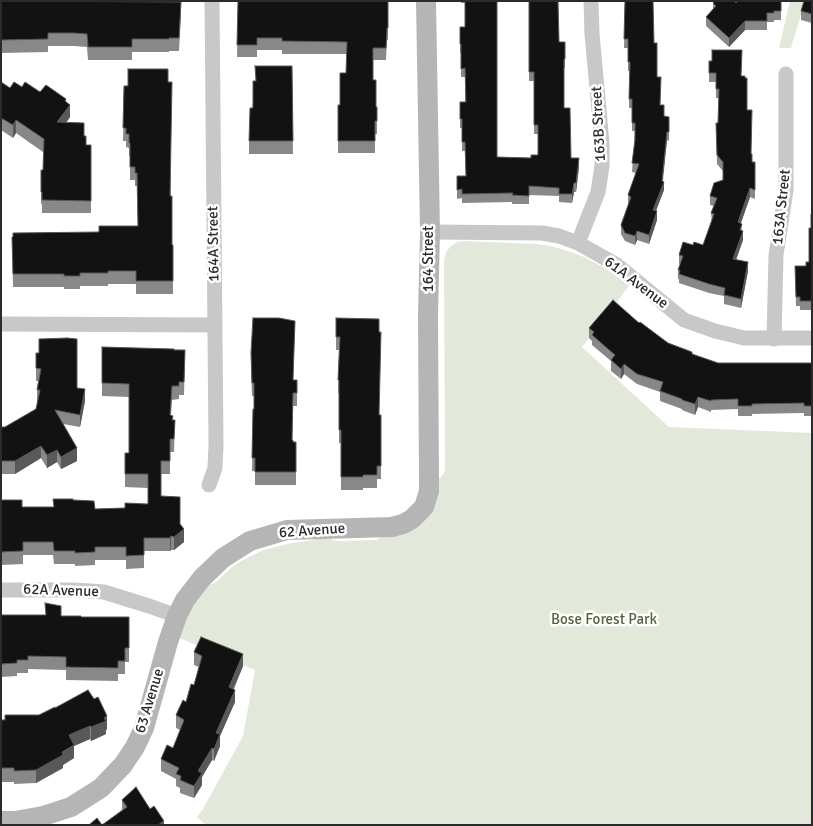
<!DOCTYPE html>
<style>
body{margin:0}
#map{position:relative;width:813px;height:826px;overflow:hidden;background:#fff;font-family:Signika,sans-serif}
canvas{display:block}
.frame{position:absolute;inset:0;border:2px solid #2b2b2b;pointer-events:none}
</style>
<div id="map">
<canvas width="813" height="826"></canvas>
<div class="frame"></div>
</div>
<script>
const c = document.querySelector('canvas').getContext('2d');
c.lineJoin = 'round';
function fill(path, color) {
  c.fillStyle = color;
  c.fill(path, 'evenodd');
}
function poly(rows) {
  const path = new Path2D();
  for (const r of rows) {
    path.moveTo(r[0], r[1]);
    for (let i = 2; i < r.length; i += 2) path.lineTo(r[i], r[i + 1]);
  }
  return path;
}
function trace(path, color, width, dash) {
  c.strokeStyle = color;
  c.lineWidth = width;
  c.lineCap = dash ? 'butt' : 'round';
  c.setLineDash(dash || []);
  c.stroke(path);
}
function drawText(font, color, halo, rows, align = 'center') {
  c.font = font + ' Signika,sans-serif';
  c.lineWidth = 5;
  c.setLineDash([]);
  c.textBaseline = 'middle';
  c.strokeStyle = halo;
  c.fillStyle = color;
  for (const [text, x, y, turn = 0] of rows) {
    c.save();
    c.translate(x, y);
    c.rotate((+turn || 0) * Math.PI / 180);
    c.textAlign = isNaN(turn) ? turn : align;
    if (halo) c.strokeText(text, 0, 0);
    c.fillText(text, 0, 0);
    c.restore();
  }
}
fill(poly([
 [790,1,805,1,791,48,779,48],
 [464,241,535,244,551,246,568,251,584,257,603,267,618,277,629,286,582,347,669,427,812,433,812,825,206,825,197,817,203,809,243,736,255,670,177,637,190,607,208,585,215,583,231,568,241,561,253,555,264,550,287,544,313,540,318,537,329,537,333,540,338,541,376,540,382,537,438,483,439,479,444,473,445,469,444,261,446,252,451,246,457,242]
]), '#e2e8da');
trace(poly([
 [430,232,542,233,559,236,578,243,617,265,684,320,715,331,744,338,812,338],
 [578,243,598,192,602,166,602,143,592,34,591,1],
 [1,324,215,325],
 [774,339,776,255,786,190,786,74],
 [209,485,215,468,216,445,212,1],
 [1,590,75,590,104,592,149,606,177,616]
]), '#c8c8c8', 15);
trace(poly([
 [1,821,15,821,43,816,71,807,101,788,123,765,135,747,144,728,168,642,177,616,185,600,202,578,223,558,250,541,287,530,392,527,403,524,412,519,424,507,429,491,429,482,428,315,430,232,426,1]
]), '#b5b5b5', 20);
fill(poly([
 [1,1,181,15,179,51,169,51,169,52,132,52,132,60,88,60,87,47,74,46,48,46,48,52,1,53],
 [238,1,388,1,388,40,387,40,386,60,373,60,373,80,376,107,377,107,377,134,375,134,375,153,338,153,338,105,340,105,346,73,347,54,282,54,282,50,257,50,257,57,237,57],
 [461,1,497,1,497,157,531,158,538,155,538,134,534,134,534,81,529,81,529,1,558,25,559,42,565,42,565,68,564,68,564,108,571,158,579,167,576,192,574,192,572,203,559,202,559,196,529,195,529,204,512,204,512,202,462,203,462,198,457,199,457,185,466,176,465,151,462,151,462,128,460,128,460,111,465,102,465,77,461,77,461,53,460,53,460,27,465,27,465,3,461,3],
 [625,1,654,43,660,105,664,116,669,125,669,141,667,140,663,181,664,190,656,211,657,220,649,244,637,240,635,245,625,241,621,234,621,225,629,204,628,204,628,195,636,173,632,172,635,131,632,131,632,108,629,108,629,71,628,71,628,48,624,48],
 [781,1,781,20,774,20,774,22,767,22,767,30,745,30,729,47,706,26,706,17,713,9,713,3],
 [812,1,812,23,801,20,801,11],
 [709,61,741,76,747,110,752,162,755,162,755,199,750,197,741,223,743,240,736,260,748,271,741,308,724,304,724,296,709,293,679,283,679,279,678,279,678,270,680,264,679,264,679,255,693,245,703,245,712,222,711,213,714,206,710,205,710,196,723,180,723,171,717,164,716,123,718,123,719,98,716,98,716,82,709,82],
 [292,66,293,154,249,154,249,141,255,81],
 [1,82,10,88,22,87,40,92,66,101,70,117,66,123,84,136,86,145,91,145,91,213,42,213,42,204,41,204,41,170,43,170,43,152,16,133,13,138,1,130],
 [168,82,172,245,173,245,173,294,136,294,136,284,108,284,108,286,80,286,80,289,64,289,64,287,13,287,12,237,99,232,138,226,137,186,135,186,135,180,130,180,130,156,129,156,129,148,126,147,126,141,123,141,124,86],
 [812,215,812,310,800,310,800,306,796,306,795,266,806,266,809,262],
 [336,318,380,415,381,415,381,479,377,479,377,488,363,488,363,490,341,490,341,443,339,443,339,393,338,393,339,350,336,350],
 [639,323,668,343,692,354,718,363,812,363,812,416,804,416,804,413,752,414,752,416,738,416,738,409,711,410,711,412,698,407,695,415,682,410,682,409,660,401,660,392,637,384,624,374,621,379,611,371,611,361,592,345,592,341,589,338,589,328],
 [102,347,185,350,184,395,179,395,179,399,172,400,171,415,173,420,175,420,174,452,170,452,170,474,161,474,161,496,180,524,184,542,174,550,171,550,170,551,144,551,144,568,126,569,126,560,95,560,95,565,75,566,75,564,54,564,53,555,23,555,23,564,1,565,1,500,22,507,53,507,73,500,95,509,125,508,148,504,148,488,125,487,125,453,129,453,129,397,102,396],
 [36,353,77,388,85,401,80,427,63,424,77,461,61,469,57,462,47,468,41,458,15,474,1,474,1,427,5,427,36,409,38,402,37,402,37,390,38,381,36,381],
 [251,366,294,380,297,380,297,406,293,406,292,440,293,442,296,442,296,485,255,485,255,471,252,471,253,409,254,409,254,396,252,396],
 [1,615,81,617,129,617,129,662,125,662,125,674,118,674,118,681,66,680,66,670,28,669,28,673,17,673,17,676,1,677],
 [194,652,243,666,234,689,235,702,220,736,220,746,214,761,212,760,202,777,202,785,194,798,180,793,180,788,176,786,176,779,161,771,161,759,173,748,180,730,176,728,176,715,186,702,194,685,199,667,194,665],
 [55,708,107,729,106,730,106,734,91,741,90,739,74,746,74,758,63,765,63,768,36,783,14,784,14,782,1,782,1,720,39,715],
 [122,800,150,809,164,825,102,825,122,810]
]), '#888');
fill(poly([
 [745,21,745,30,729,47,729,38],
 [66,99,66,111,70,105,70,117,57,135,57,122],
 [16,120,16,133,13,138,13,125],
 [667,132,667,140,662,184,664,182,664,190,653,218,653,210,662,181],
 [579,158,579,167,576,192,576,183],
 [574,183,574,192,572,203,572,194],
 [750,188,750,197,738,231,738,222],
 [657,211,657,220,649,244,649,235],
 [637,231,637,240,635,245,635,236],
 [743,231,743,240,733,268,733,259],
 [748,262,748,271,741,308,741,299],
 [624,364,624,374,621,379,621,369],
 [85,389,85,401,80,427,80,415],
 [698,397,698,407,695,415,695,404],
 [41,446,41,458,15,474,15,461],
 [77,448,77,461,61,469,61,457],
 [57,450,57,462,47,468,47,455],
 [184,529,184,542,174,550,174,537],
 [171,536,171,550,170,551,170,538],
 [243,654,243,666,229,699,229,687],
 [235,690,235,702,220,736,220,746,214,761,214,749,216,733],
 [107,716,107,729,106,730,106,734,91,741,91,727],
 [90,726,90,739,74,746,74,758,63,765,63,768,36,783,36,770,62,752,69,735],
 [212,748,212,760,202,777,202,785,194,798,194,786,198,771],
 [164,821,164,825,158,825]
]), '#595959');
const building = poly([
 [1,1,181,2,179,38,169,38,169,39,132,39,132,47,88,47,87,34,74,33,48,33,48,39,1,40,1,1],
 [238,1,388,1,388,28,387,28,386,48,373,48,373,80,376,80,376,107,377,107,377,121,375,121,375,141,338,141,338,105,340,105,340,73,346,73,347,42,282,41,282,38,257,38,257,45,237,45,238,1],
 [465,1,497,1,497,157,531,158,531,155,538,155,538,125,534,125,534,72,529,72,529,1,558,1,559,42,565,42,565,59,564,59,564,108,570,108,571,158,579,158,576,183,574,183,572,194,559,194,559,188,529,186,529,196,512,195,513,193,462,194,462,189,457,190,457,176,466,176,465,142,462,142,462,119,460,119,460,102,466,102,465,68,461,69,461,44,460,44,460,27,465,27,465,1],
 [625,1,653,1,654,43,657,43,657,77,661,77,660,105,664,105,664,116,669,117,669,132,667,132,662,181,664,182,653,210,657,211,649,235,637,231,635,236,625,233,621,225,631,197,628,195,639,164,632,163,635,140,635,123,632,123,632,99,629,99,630,62,628,62,628,39,624,39,625,1],
 [715,1,735,1,736,3,737,1,781,1,781,11,774,11,774,13,767,13,767,21,745,21,729,38,706,17,716,6,713,3,715,1],
 [804,1,812,1,812,14,801,11,804,1],
 [712,50,742,50,741,76,745,76,745,78,747,78,747,110,752,110,751,154,752,154,752,162,755,162,755,190,750,188,738,222,742,224,740,230,743,231,733,259,748,262,741,299,724,295,725,288,709,284,679,274,680,270,678,270,683,256,679,255,683,242,693,245,694,242,703,245,714,214,711,213,717,198,710,196,714,183,723,180,723,162,717,155,716,123,718,123,719,89,716,89,716,73,709,73,709,61,712,61,712,50],
 [255,66,292,66,293,141,249,141,250,108,253,108,253,81,256,81,255,66],
 [128,69,168,69,168,82,172,82,170,196,172,196,172,245,173,245,173,281,136,281,136,271,108,271,108,273,80,273,80,276,64,276,64,274,13,274,12,237,13,237,13,233,99,232,99,226,138,226,137,173,135,173,135,167,130,167,130,143,129,143,129,134,126,134,126,128,123,128,124,86,128,86,128,69],
 [1,82,10,88,14,82,22,87,25,82,40,92,46,85,66,99,65,101,70,105,57,122,84,123,84,136,86,136,86,145,91,145,91,201,42,200,42,192,41,192,41,170,43,170,44,139,16,120,13,125,1,118,1,82],
 [811,215,812,215,812,301,800,301,800,297,796,297,795,266,806,266,806,262,809,262,809,228,811,228,811,215],
 [613,300,639,323,640,322,668,343,692,352,692,354,718,363,812,363,812,406,804,406,804,403,752,404,752,406,738,406,738,399,711,400,711,401,698,397,695,404,682,400,682,399,660,391,663,382,637,374,624,364,621,369,611,360,615,355,592,335,594,332,589,328,613,300],
 [253,318,279,318,295,321,293,380,297,380,297,393,293,393,292,440,293,440,293,442,296,442,296,472,255,472,255,458,252,458,253,409,254,409,254,383,252,383,251,353,253,318],
 [336,318,379,319,379,332,381,332,379,415,381,415,381,466,377,466,377,475,363,475,363,477,341,477,341,430,339,430,339,380,338,380,340,337,336,337,336,318],
 [67,338,77,339,77,388,85,389,80,415,55,410,77,448,61,457,57,450,47,455,41,446,15,461,1,461,1,427,5,427,36,409,40,390,37,390,41,369,36,368,36,353,39,353,39,339,67,338],
 [102,347,174,349,174,350,185,350,184,382,179,382,179,386,172,386,170,415,173,416,172,420,175,420,174,439,170,439,170,461,161,461,161,496,180,497,180,524,184,529,174,537,171,536,170,538,144,538,144,555,126,556,126,547,95,547,95,552,75,553,75,551,54,551,53,542,23,542,23,551,1,552,1,500,22,500,22,507,54,507,53,499,73,499,73,500,94,501,95,509,125,508,125,503,148,504,148,474,125,474,125,453,129,453,129,384,102,383,102,347],
 [45,603,61,606,61,616,81,616,81,617,129,617,129,648,125,648,125,661,118,661,118,668,66,667,66,657,28,656,28,660,17,660,17,663,1,664,1,615,46,615,45,603],
 [201,637,243,654,229,687,235,690,216,733,220,734,214,749,212,748,198,771,202,773,194,786,180,780,181,776,176,774,179,768,161,759,167,745,173,748,184,720,176,715,183,700,186,702,191,684,194,685,202,656,194,652,201,637],
 [88,690,94,699,98,697,107,716,104,718,106,721,91,727,90,726,69,735,74,745,62,752,63,755,36,770,14,771,14,768,1,768,1,720,5,720,5,715,39,715,55,707,55,708,88,690],
 [136,787,150,809,154,806,164,821,158,825,89,825,97,818,102,825,127,807,122,800,136,787]
]);
fill(building, '#121212');
trace(building, '#595959', 1);
drawText('15px', '#2b2b2b', '#fff', [
 ["163B Street",599,124,-93],
 ["163A Street",782,207,-84],
 ["164A Street",214,244,-91],
 ["164 Street",429,259,-90],
 ["61A Avenue",636,283,37],
 ["62 Avenue",312,531,-4],
 ["62A Avenue",61,591,2],
 ["63 Avenue",150,701,-73]
]);
drawText('15px', '#50623e', '#fff', [
 ["Bose Forest Park",604,620]
]);
</script>
